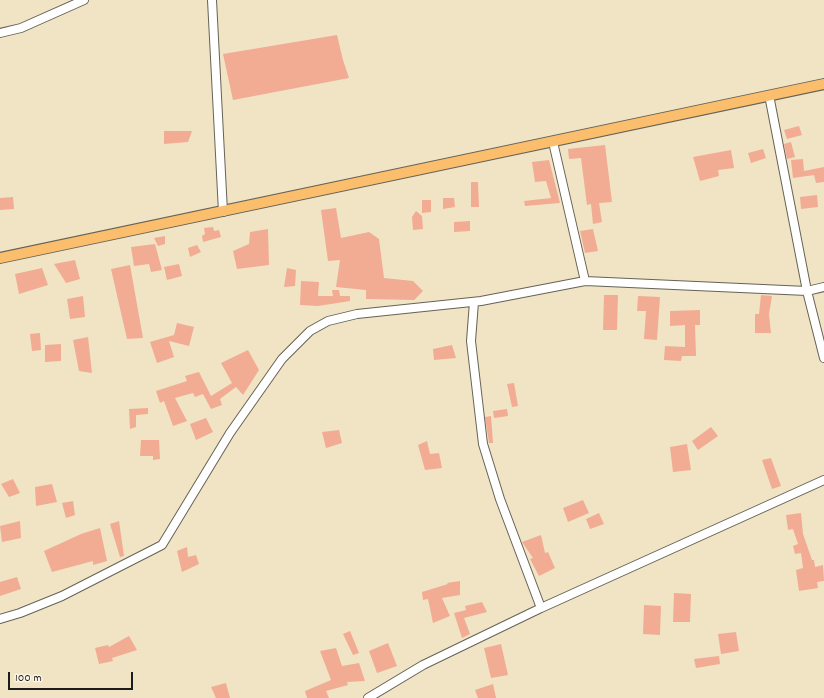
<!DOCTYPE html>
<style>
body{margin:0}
#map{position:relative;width:824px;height:698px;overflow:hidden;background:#f0e4c5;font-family:Dekko,sans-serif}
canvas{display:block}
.scale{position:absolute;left:8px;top:672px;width:125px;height:18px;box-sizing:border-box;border:2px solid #1c1c1c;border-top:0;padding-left:5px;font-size:12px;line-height:14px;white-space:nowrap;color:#1c1c1c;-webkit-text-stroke:3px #fcf5e5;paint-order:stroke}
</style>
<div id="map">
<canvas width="824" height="698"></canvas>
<div class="scale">100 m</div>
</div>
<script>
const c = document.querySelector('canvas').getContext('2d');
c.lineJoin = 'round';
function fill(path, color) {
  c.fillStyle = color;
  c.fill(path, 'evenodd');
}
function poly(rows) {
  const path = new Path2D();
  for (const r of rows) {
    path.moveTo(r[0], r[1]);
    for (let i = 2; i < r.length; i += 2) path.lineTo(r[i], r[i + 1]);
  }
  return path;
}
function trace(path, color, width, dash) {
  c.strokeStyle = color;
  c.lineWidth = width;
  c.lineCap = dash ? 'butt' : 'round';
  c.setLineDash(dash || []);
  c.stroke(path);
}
fill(poly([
 [337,35,343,60,349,78,233,100,223,54],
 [799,126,802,135,787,139,784,130],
 [164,131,192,131,188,142,164,144],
 [791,142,795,157,787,159,784,144],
 [605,145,612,202,599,203,602,222,593,224,591,204,587,205,581,158,569,159,568,149],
 [763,149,766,158,751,163,748,153],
 [731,150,734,168,718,170,719,176,700,181,693,157],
 [803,159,804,171,824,167,824,182,816,183,814,175,793,178,791,160],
 [549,160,560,203,525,206,524,201,551,198,546,181,535,182,532,162],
 [471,182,478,182,479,207,471,207],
 [817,195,818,207,801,209,800,197],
 [13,197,14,209,0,210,0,198],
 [443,198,454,198,455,207,443,209],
 [422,200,431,200,431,212,422,213],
 [336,208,341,238,369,232,379,239,384,278,413,281,423,291,414,300,366,299,366,290,336,287,340,260,328,261,321,210],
 [416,211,422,216,423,229,413,230,412,217],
 [470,221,470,231,454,232,454,222],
 [213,227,214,231,219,230,221,237,203,242,202,236,205,234,204,228],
 [268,229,269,265,237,269,233,251,249,244,250,232],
 [593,229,598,251,585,253,580,231],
 [165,236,165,244,158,246,154,238],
 [155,244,162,270,151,272,149,264,134,266,131,247],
 [197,245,201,252,190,257,188,248],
 [75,260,80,279,66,283,54,264],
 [179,264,182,276,167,280,164,267],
 [130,265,143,338,127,339,111,269],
 [42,268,48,285,19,294,15,274],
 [287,268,296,270,295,286,284,287],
 [301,281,319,282,318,296,333,296,332,290,339,290,340,296,350,296,350,301,318,306,300,305],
 [604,295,618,295,617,330,603,330],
 [761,295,772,296,769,314,771,333,755,333,755,314,759,314],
 [83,296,85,317,70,319,67,299],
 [638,296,660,297,657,340,644,339,646,311,637,311],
 [700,310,700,325,695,325,696,356,682,356,681,361,664,360,665,346,685,347,685,325,670,326,670,311],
 [177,323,194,327,189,346,169,341,174,357,157,363,150,342,174,335],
 [40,333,41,350,32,351,30,334],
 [88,337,92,373,79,371,73,340],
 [61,344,61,361,45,362,45,345],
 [452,345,456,358,434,360,433,349],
 [248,350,259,370,243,395,236,387,220,399,222,405,211,409,203,394,195,397,193,393,175,398,187,421,173,426,164,401,160,403,156,391,187,381,185,376,199,372,211,396,232,383,221,363],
 [514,383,518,406,512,407,507,384],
 [148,408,148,414,136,415,136,427,130,429,129,409],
 [507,409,508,416,494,418,493,411],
 [491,416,493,443,489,443,485,417],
 [206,418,213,432,196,440,190,424],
 [711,427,718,436,698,450,692,441],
 [339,430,342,443,326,448,322,432],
 [141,440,159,440,160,459,153,460,153,456,140,456],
 [427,441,430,454,439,453,442,468,425,470,418,445],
 [687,444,691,470,673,472,670,447],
 [771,458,781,486,772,489,762,460],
 [13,479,20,493,9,497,1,484],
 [52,484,57,502,36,506,35,487],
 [583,500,589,513,568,522,563,508],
 [73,501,75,515,66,518,62,503],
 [599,513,604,524,590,529,586,519],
 [801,513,803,534,812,560,814,560,815,567,823,565,824,581,817,582,818,588,799,591,796,570,803,568,801,553,795,554,793,546,798,544,793,529,788,530,786,515],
 [20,521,21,538,2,542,0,526],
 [119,521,124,556,120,557,110,524],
 [100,528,107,561,93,565,93,561,52,572,44,551,81,534],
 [541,535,545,553,548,552,555,568,539,576,530,559,533,558,522,542],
 [187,547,188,557,196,555,199,564,182,572,177,551],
 [17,577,21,589,0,596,0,582],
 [460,581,460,595,442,598,450,616,433,623,428,599,423,600,422,592,448,584,447,583],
 [674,593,691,594,690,622,673,622],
 [482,602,487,612,464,618,470,634,462,638,454,613,466,610,465,606],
 [644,605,661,606,660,635,643,634],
 [350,631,359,653,353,655,343,634],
 [736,632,739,651,721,654,718,634],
 [129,636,137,650,112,658,113,661,99,664,95,648,108,645,109,647],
 [388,643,397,666,377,673,369,651],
 [501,644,508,675,491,678,484,648],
 [336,648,342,666,359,663,365,681,347,682,348,685,326,691,329,698,307,698,305,691,331,680,320,651],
 [719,656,720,664,696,668,694,659],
 [226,683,230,698,216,698,211,687],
 [493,684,496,698,478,698,475,690]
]), '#f1ac93');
const minor = poly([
 [212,0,223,212],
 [0,33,21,28,84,0],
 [769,95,807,291,824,358],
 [553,142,585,281],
 [474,302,471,341,483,444,500,499,541,608],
 [0,619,20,613,62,596,162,545,230,433,282,359,310,331,328,321,357,314,481,301,585,281,807,291,824,287],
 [368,698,423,665,541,608,824,480]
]);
const major = poly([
 [0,258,824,84]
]);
trace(minor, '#666257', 10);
trace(major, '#666257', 12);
trace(minor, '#fff', 8);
trace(major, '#fabe6d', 10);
</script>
